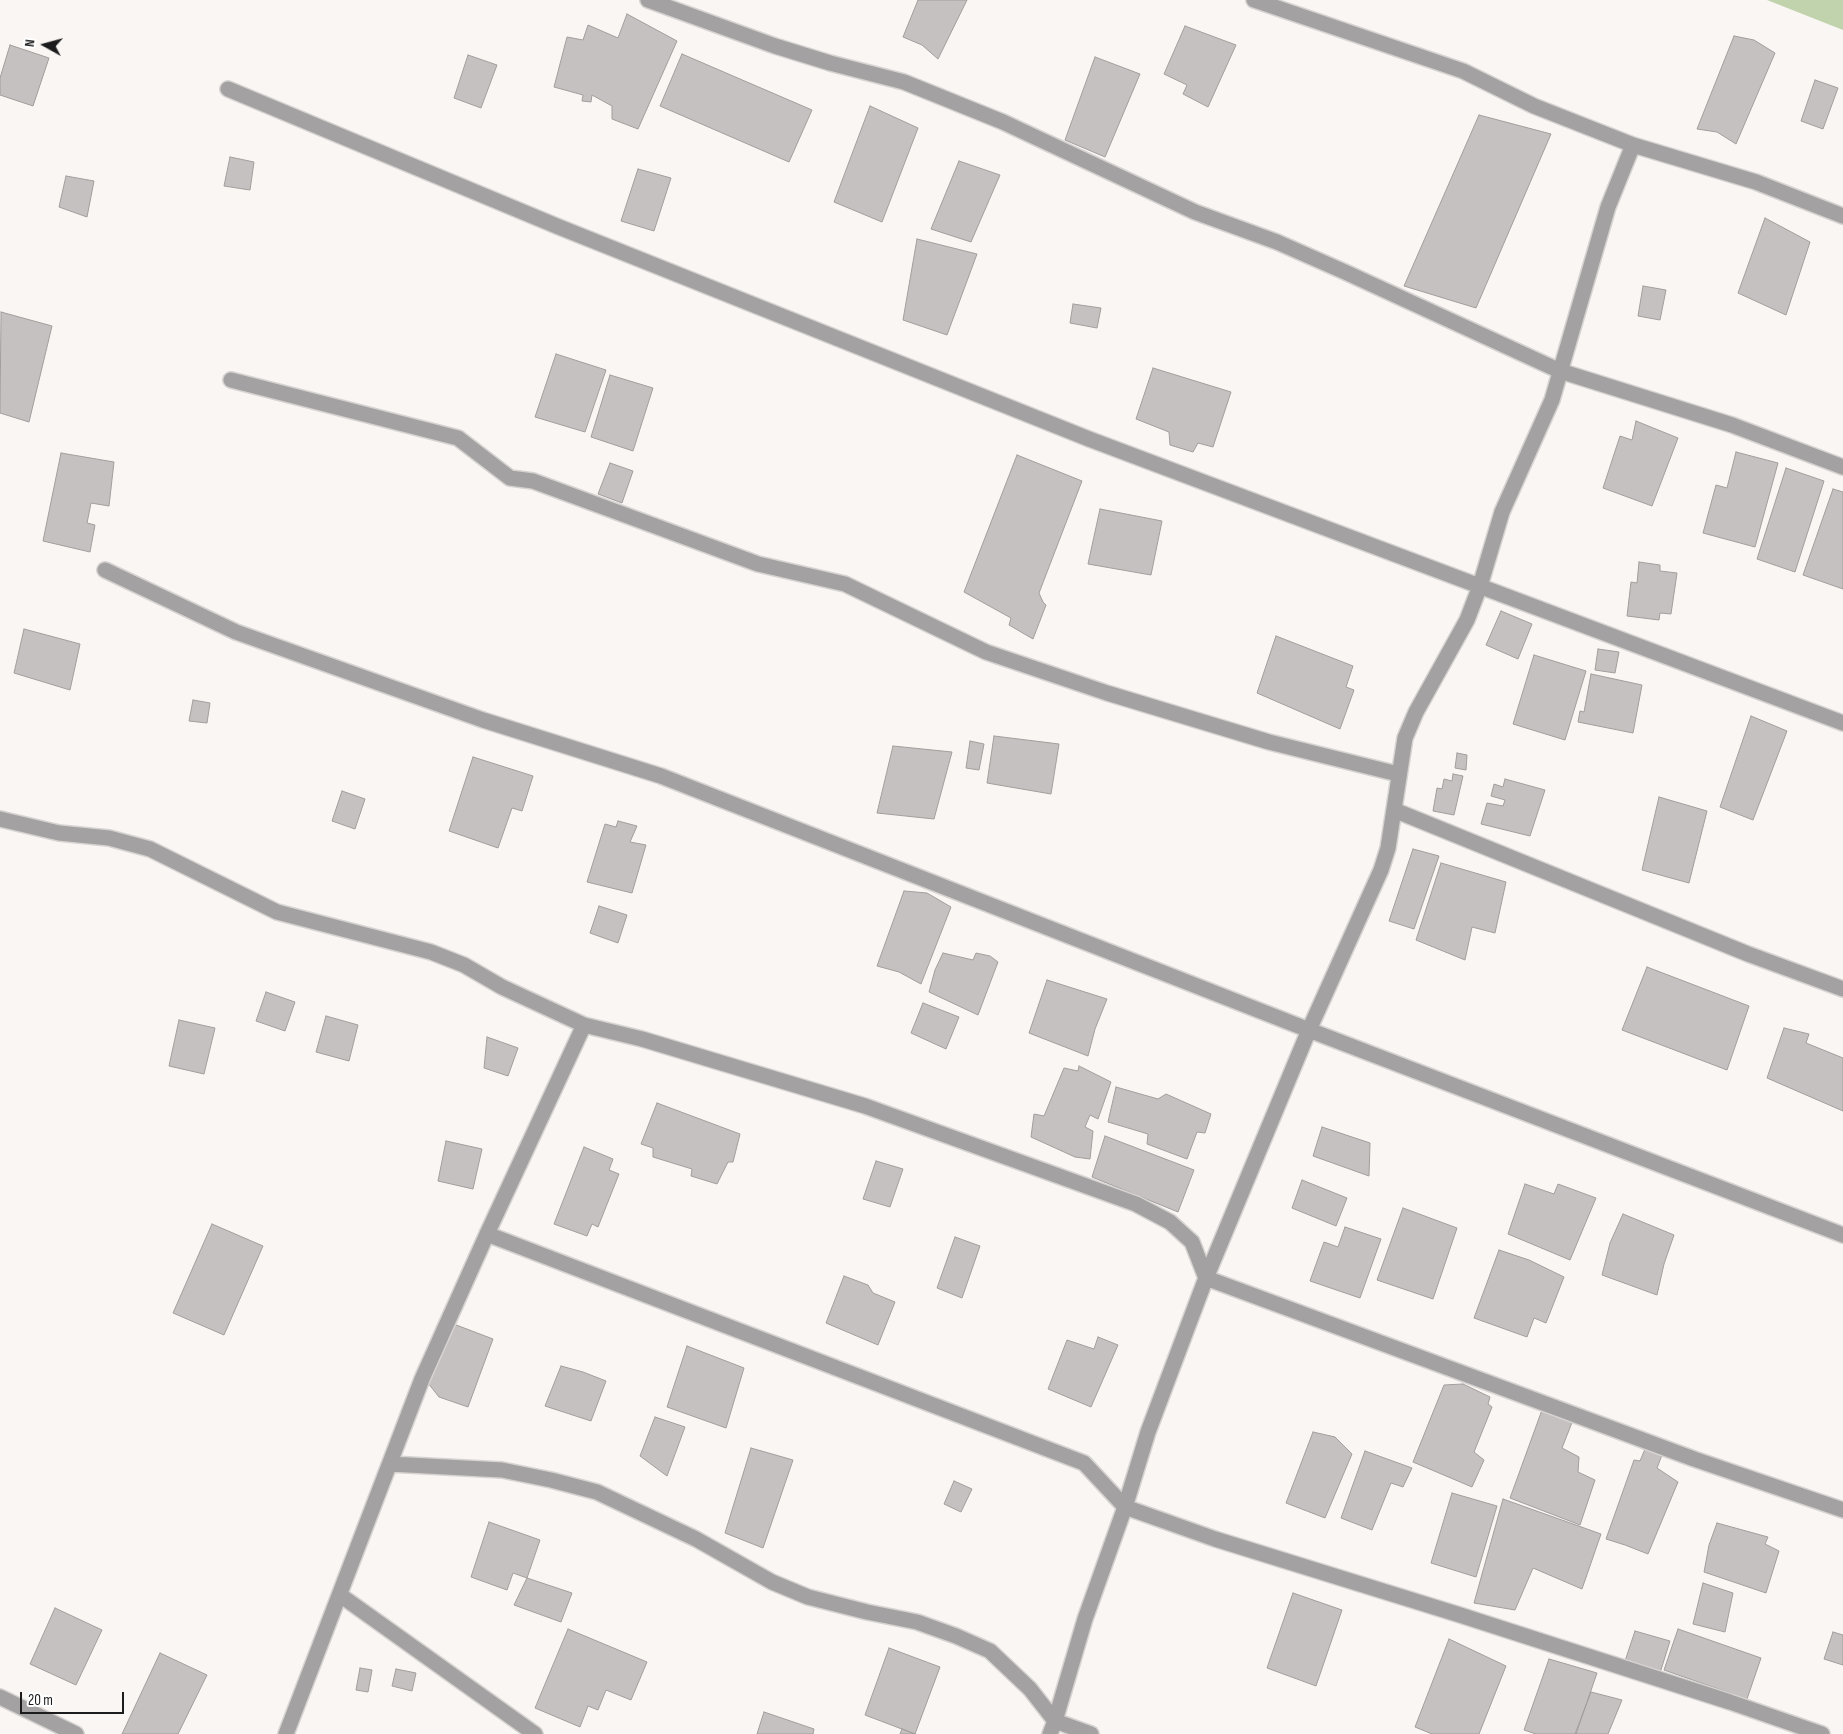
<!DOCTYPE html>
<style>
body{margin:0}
#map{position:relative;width:1843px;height:1734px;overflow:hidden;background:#f9f6f4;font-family:"Sofia Sans Condensed",sans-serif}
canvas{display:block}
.north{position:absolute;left:20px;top:20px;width:50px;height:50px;-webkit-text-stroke:4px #fff;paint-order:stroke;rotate:277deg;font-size:14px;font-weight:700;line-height:20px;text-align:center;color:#1d1c1c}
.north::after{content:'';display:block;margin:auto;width:18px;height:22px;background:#1d1c1c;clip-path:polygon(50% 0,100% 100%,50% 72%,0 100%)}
.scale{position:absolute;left:20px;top:1692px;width:104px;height:22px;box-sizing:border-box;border:2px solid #1d1c1c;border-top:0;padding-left:6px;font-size:15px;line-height:18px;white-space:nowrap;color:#1d1c1c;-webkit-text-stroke:4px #fff;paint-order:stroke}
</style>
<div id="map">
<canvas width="1843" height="1734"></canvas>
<div class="north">N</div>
<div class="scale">20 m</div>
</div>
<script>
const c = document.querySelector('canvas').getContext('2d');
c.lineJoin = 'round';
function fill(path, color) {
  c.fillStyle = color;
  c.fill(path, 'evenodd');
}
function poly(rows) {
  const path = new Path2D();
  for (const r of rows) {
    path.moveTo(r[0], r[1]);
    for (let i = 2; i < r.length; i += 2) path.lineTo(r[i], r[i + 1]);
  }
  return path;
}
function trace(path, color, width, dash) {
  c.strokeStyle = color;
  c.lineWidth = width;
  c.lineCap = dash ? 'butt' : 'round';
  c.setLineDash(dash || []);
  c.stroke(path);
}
fill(poly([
 [1767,0,1843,0,1843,30]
]), '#c1d3ad');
const building = poly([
 [918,0,967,0,938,59,922,45,903,37,918,0],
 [627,14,677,41,638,129,612,119,612,106,592,95,591,102,582,101,583,95,554,87,567,37,583,40,588,25,618,38,627,14],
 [1185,26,1236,45,1208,107,1183,94,1187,85,1164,74,1185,26],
 [1734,36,1754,40,1775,53,1736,144,1717,132,1697,129,1734,36],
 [10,45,49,58,33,106,0,95,0,78,10,45],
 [682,54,812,110,789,162,660,106,682,54],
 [468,55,497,65,481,108,454,98,468,55],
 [1095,57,1140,74,1105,157,1065,140,1095,57],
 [1815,80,1838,88,1823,129,1801,121,1815,80],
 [870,106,918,128,882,222,834,202,870,106],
 [1479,115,1551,134,1476,308,1404,286,1479,115],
 [230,157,254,162,250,190,224,186,230,157],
 [959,161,1000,175,971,242,931,229,959,161],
 [638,169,671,178,654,231,621,221,638,169],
 [66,176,94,181,87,217,59,207,66,176],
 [1765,218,1810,242,1786,315,1738,293,1765,218],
 [917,239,977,254,947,335,903,320,917,239],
 [1643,286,1666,290,1660,320,1638,316,1643,286],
 [1073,304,1101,308,1097,328,1070,323,1073,304],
 [1,312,52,326,29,422,0,413,1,312],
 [556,354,606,370,585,432,535,417,556,354],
 [1153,368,1231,392,1213,447,1198,443,1193,452,1170,445,1169,432,1136,419,1153,368],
 [610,375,653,388,633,451,591,437,610,375],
 [1636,421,1678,438,1652,506,1603,488,1620,436,1632,440,1636,421],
 [1736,452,1778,463,1755,547,1703,533,1716,485,1727,488,1736,452],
 [61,453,114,462,109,506,91,503,87,523,95,525,90,552,43,541,61,453],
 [1017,455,1082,481,1039,593,1043,602,1046,605,1033,639,1009,625,1011,618,964,592,1017,455],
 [610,463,633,471,622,503,598,494,610,463],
 [1786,468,1824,481,1795,572,1757,559,1786,468],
 [1833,489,1843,492,1843,589,1803,575,1833,489],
 [1100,509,1162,521,1151,575,1088,564,1100,509],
 [1639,562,1660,565,1660,571,1677,573,1671,614,1660,613,1659,620,1627,616,1631,582,1637,583,1639,562],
 [1501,611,1532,624,1518,659,1486,645,1501,611],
 [24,629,80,644,70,690,14,673,24,629],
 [1276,636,1353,666,1346,687,1354,690,1340,729,1257,693,1276,636],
 [1598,649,1619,652,1615,673,1595,670,1598,649],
 [1534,655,1586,671,1565,740,1513,724,1534,655],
 [1591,674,1642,685,1633,733,1578,722,1580,711,1584,712,1591,674],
 [193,700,210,703,207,723,189,721,193,700],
 [1751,716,1787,731,1753,820,1720,807,1751,716],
 [994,736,1059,744,1051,794,987,783,994,736],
 [970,741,984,744,979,770,966,768,970,741],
 [893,746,952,752,934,819,877,813,893,746],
 [1457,753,1467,755,1466,770,1455,768,1457,753],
 [473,757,533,776,522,811,512,808,498,848,449,831,473,757],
 [1453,774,1463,776,1454,815,1433,811,1437,788,1442,789,1444,779,1452,781,1453,774],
 [1505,779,1545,790,1530,836,1481,824,1487,803,1503,806,1505,800,1491,796,1494,784,1503,787,1505,779],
 [342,791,365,799,355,829,332,821,342,791],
 [1659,797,1707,811,1689,883,1642,870,1659,797],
 [618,821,637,826,630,842,646,845,632,893,587,882,605,824,616,827,618,821],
 [1413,849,1439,856,1414,929,1389,921,1413,849],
 [1441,863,1506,882,1495,933,1472,927,1465,960,1416,940,1441,863],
 [904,891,927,893,951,907,921,984,899,972,877,966,904,891],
 [599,906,627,915,618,943,590,933,599,906],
 [943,953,973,960,976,953,990,956,998,962,978,1015,929,992,935,970,943,953],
 [1647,967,1749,1006,1727,1070,1622,1030,1647,967],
 [1047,980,1107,999,1095,1029,1088,1056,1029,1033,1047,980],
 [266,992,295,1002,285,1031,256,1021,266,992],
 [923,1003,959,1017,946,1049,911,1033,923,1003],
 [326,1016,358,1025,349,1061,316,1052,326,1016],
 [179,1020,215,1028,204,1074,169,1066,179,1020],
 [1784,1028,1809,1034,1806,1043,1843,1058,1843,1111,1767,1078,1784,1028],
 [487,1037,518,1048,508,1076,484,1068,487,1037],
 [1079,1066,1111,1082,1098,1119,1090,1115,1085,1127,1093,1131,1090,1159,1075,1157,1031,1137,1034,1114,1044,1116,1064,1068,1078,1071,1079,1066],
 [1116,1087,1158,1099,1166,1094,1211,1114,1205,1133,1197,1132,1187,1159,1147,1144,1148,1134,1108,1122,1116,1087],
 [657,1103,740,1134,733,1162,728,1162,717,1184,691,1176,692,1169,653,1157,653,1148,641,1144,657,1103],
 [1322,1127,1370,1143,1369,1176,1313,1156,1322,1127],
 [1105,1136,1194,1170,1178,1212,1092,1177,1105,1136],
 [446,1141,482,1149,473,1189,438,1181,446,1141],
 [584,1147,613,1159,609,1170,619,1174,598,1227,592,1224,587,1236,554,1224,584,1147],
 [876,1161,903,1169,890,1207,863,1199,876,1161],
 [1302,1180,1347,1198,1336,1226,1292,1208,1302,1180],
 [1525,1184,1554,1194,1558,1184,1596,1198,1570,1260,1508,1234,1525,1184],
 [1403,1208,1457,1228,1433,1299,1377,1280,1403,1208],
 [1623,1214,1674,1235,1664,1264,1657,1295,1602,1275,1610,1243,1623,1214],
 [212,1224,263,1246,224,1335,173,1313,212,1224],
 [1345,1227,1381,1239,1360,1298,1310,1281,1324,1242,1338,1247,1345,1227],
 [955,1237,980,1246,962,1298,937,1288,955,1237],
 [1499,1250,1529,1260,1564,1277,1546,1323,1534,1318,1527,1337,1474,1318,1499,1250],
 [844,1276,868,1285,873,1293,895,1302,878,1345,826,1323,844,1276],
 [451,1323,493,1339,468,1407,439,1397,428,1383,451,1323],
 [1098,1337,1118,1345,1091,1407,1048,1389,1067,1340,1094,1349,1098,1337],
 [687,1346,744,1368,726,1428,667,1407,687,1346],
 [561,1366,583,1372,606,1381,591,1421,545,1406,561,1366],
 [1463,1384,1490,1397,1488,1404,1492,1407,1474,1452,1484,1460,1472,1487,1413,1462,1444,1385,1463,1384],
 [1542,1410,1573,1420,1562,1448,1579,1457,1578,1472,1595,1480,1580,1525,1510,1498,1542,1410],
 [655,1417,685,1427,667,1476,640,1456,655,1417],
 [1313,1432,1335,1437,1352,1454,1325,1518,1286,1503,1313,1432],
 [751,1448,793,1460,763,1548,725,1533,751,1448],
 [1645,1449,1662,1455,1657,1468,1678,1482,1648,1554,1625,1545,1606,1539,1634,1460,1640,1461,1645,1449],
 [1365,1451,1412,1468,1403,1487,1391,1483,1372,1530,1341,1518,1365,1451],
 [954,1481,972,1489,961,1512,944,1504,954,1481],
 [1452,1493,1497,1506,1476,1577,1431,1563,1452,1493],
 [1503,1499,1601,1534,1582,1589,1533,1568,1515,1610,1474,1603,1503,1499],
 [489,1522,540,1540,527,1578,513,1573,507,1590,471,1577,489,1522],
 [1717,1523,1768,1537,1765,1544,1779,1551,1766,1593,1704,1572,1709,1545,1717,1523],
 [527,1578,572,1593,561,1622,514,1605,527,1578],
 [1703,1583,1733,1593,1725,1632,1693,1624,1703,1583],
 [1293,1593,1342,1610,1316,1686,1267,1668,1293,1593],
 [55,1608,102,1630,76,1685,30,1664,55,1608],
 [568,1629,647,1662,631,1700,606,1690,598,1710,588,1706,580,1727,535,1708,568,1629],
 [1678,1629,1761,1658,1747,1699,1664,1670,1678,1629],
 [1635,1631,1670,1641,1660,1673,1625,1661,1635,1631],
 [1833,1632,1843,1635,1843,1665,1824,1659,1833,1632],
 [1449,1639,1506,1666,1479,1734,1432,1734,1415,1727,1449,1639],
 [889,1648,940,1667,915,1734,865,1715,889,1648],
 [160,1653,207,1675,178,1734,122,1734,160,1653],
 [1549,1659,1597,1673,1576,1734,1536,1734,1524,1730,1549,1659],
 [360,1668,372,1670,368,1692,356,1690,360,1668],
 [396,1669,416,1673,412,1691,392,1686,396,1669],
 [1591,1692,1622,1700,1608,1734,1575,1734,1591,1692],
 [764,1712,814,1729,813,1734,757,1734,764,1712],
 [902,1729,915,1734,916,1734,900,1734,902,1729]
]);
fill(building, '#c5c1c0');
trace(building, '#a19e9c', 1);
const street = poly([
 [648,0,775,46,830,63,904,82,1003,122,1195,212,1277,242,1345,272,1560,371,1732,425,1843,467],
 [228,89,559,227,1089,439,1843,723],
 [1633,145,1756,182,1843,216],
 [231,380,458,438,510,478,533,481,758,564,845,584,986,652,1107,693,1269,742,1398,774],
 [105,570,236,632,483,720,661,776,1309,1030,1843,1235],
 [1394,810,1748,954,1843,989],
 [0,819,59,833,109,838,150,849,277,912,431,952,464,965,502,987,584,1025],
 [487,1234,1084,1463,1125,1507,1215,1539,1460,1615,1730,1702,1822,1734],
 [390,1464,502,1470,551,1480,597,1492,696,1539,772,1582,808,1597,867,1612,917,1622,956,1636,990,1651,1030,1689,1055,1721,1091,1734],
 [340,1595,535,1734],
 [0,1697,76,1734],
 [286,1734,422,1379,487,1234,584,1025,642,1039,865,1106,1136,1204,1170,1222,1192,1242,1206,1278,1694,1459,1843,1510],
 [1050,1734,1055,1721,1085,1619,1125,1507,1148,1432,1206,1278,1309,1030,1381,870,1388,848,1405,738,1416,712,1467,620,1480,586,1502,512,1552,400,1608,207,1633,145,1534,106,1463,71,1254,0]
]);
trace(street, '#d6d3d1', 18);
trace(street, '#a3a1a1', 15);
</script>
